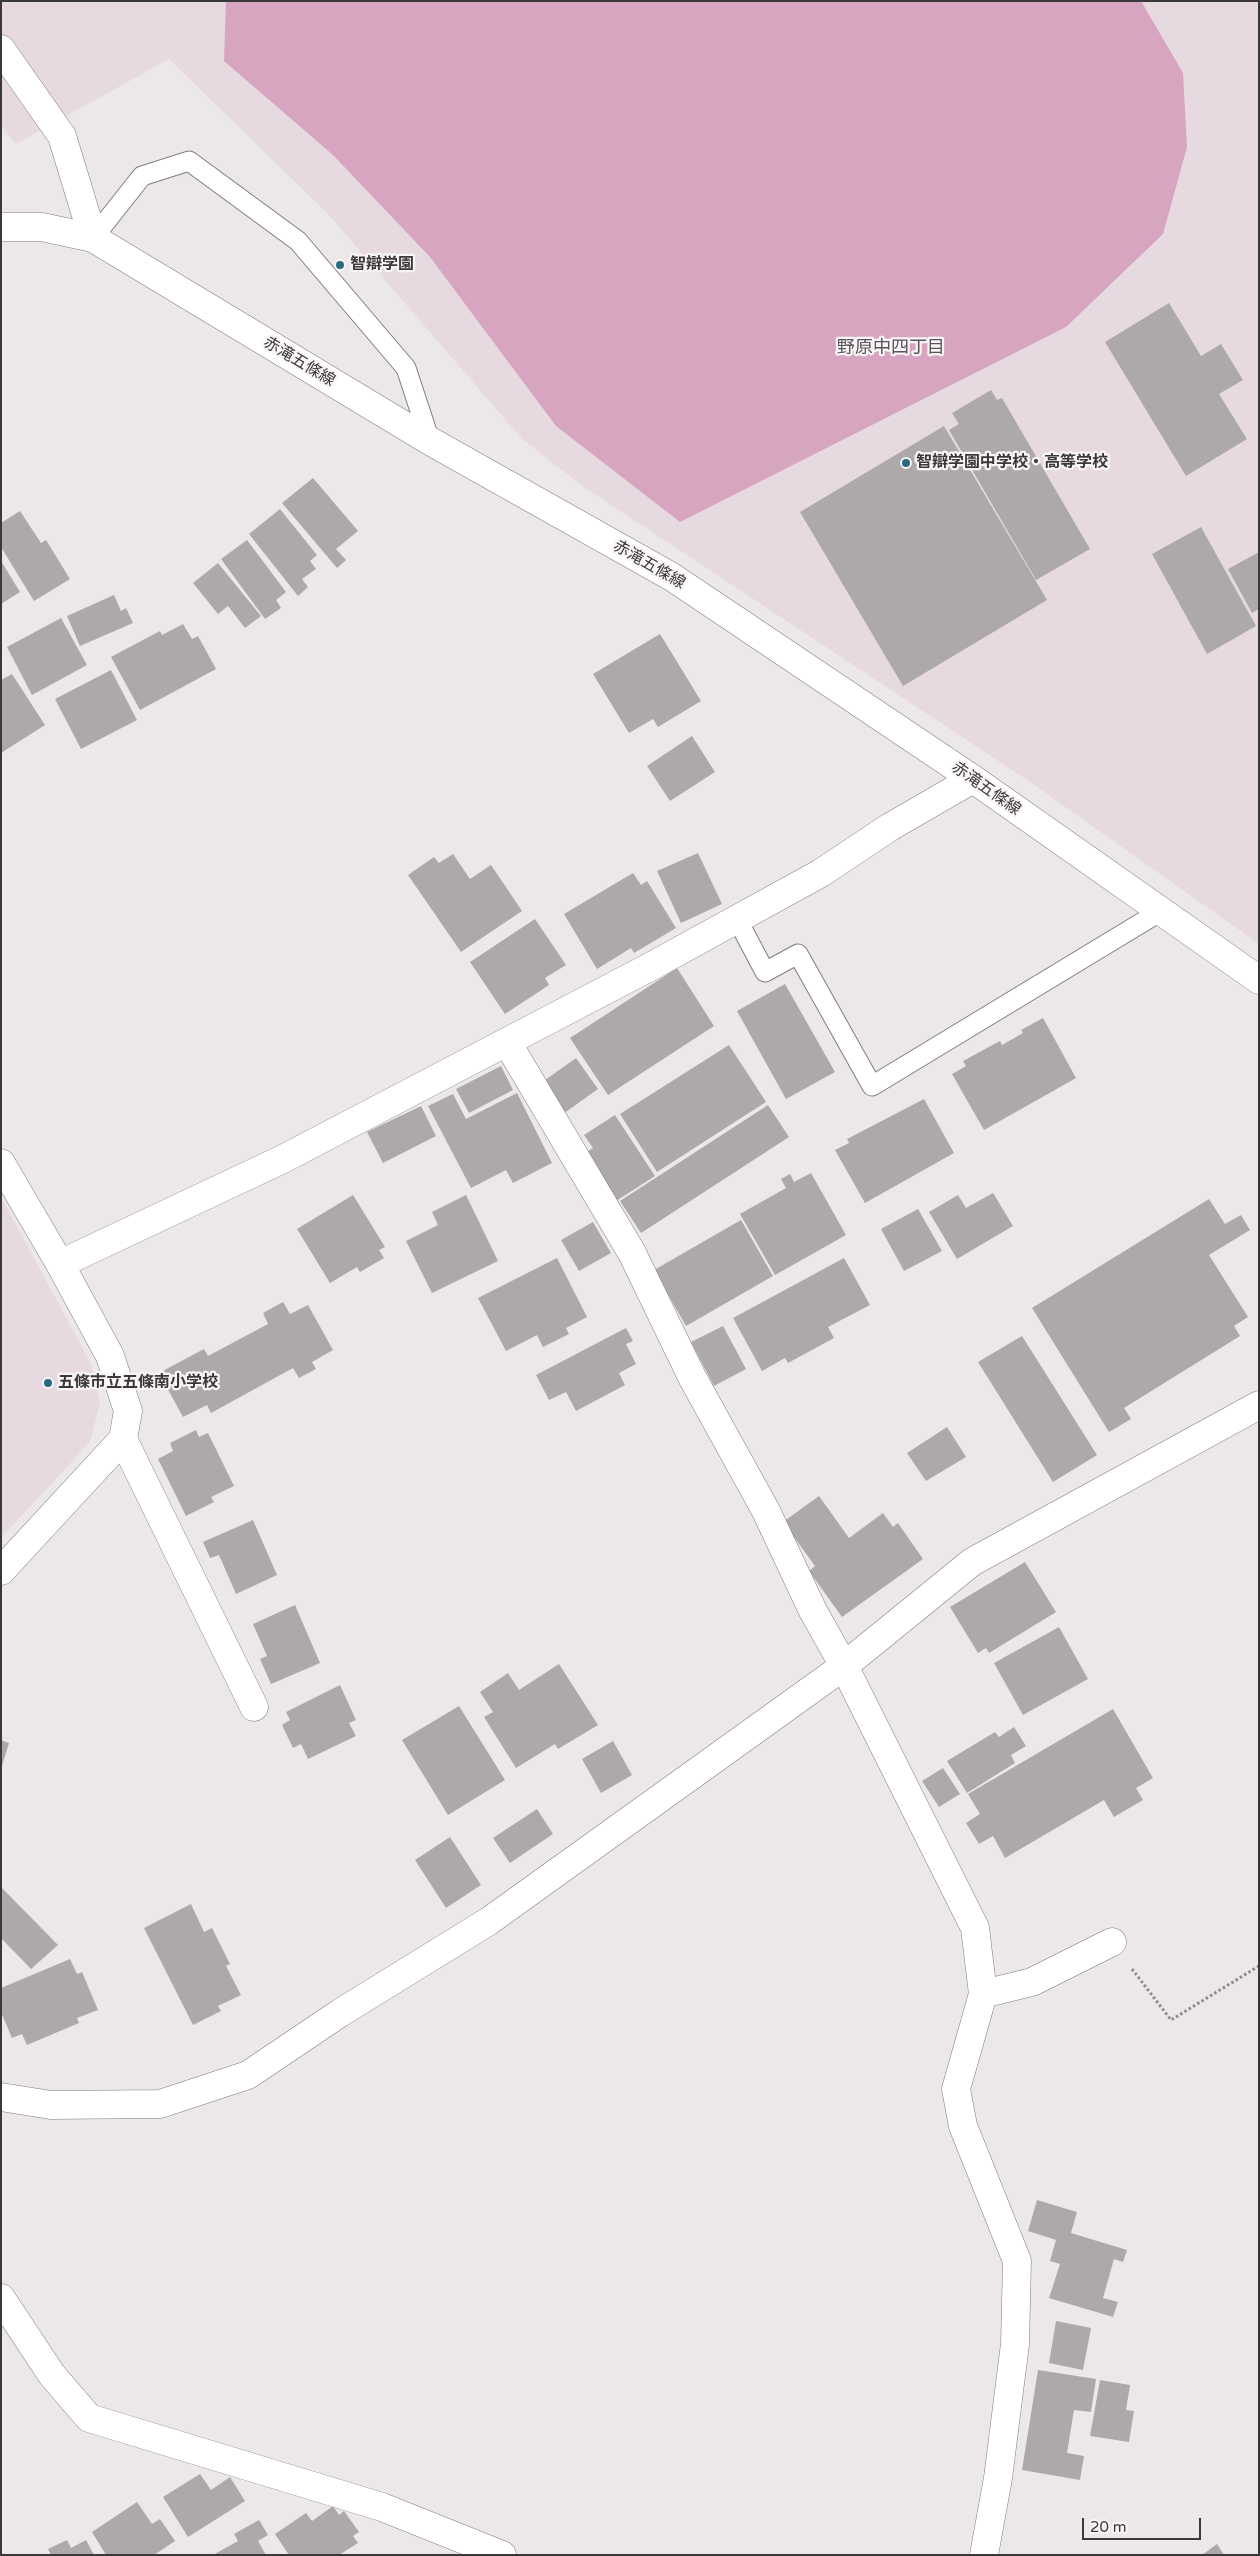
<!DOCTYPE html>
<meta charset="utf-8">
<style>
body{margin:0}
#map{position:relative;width:1260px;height:2556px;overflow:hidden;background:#ece7e9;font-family:"Varela Round",sans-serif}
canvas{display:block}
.frame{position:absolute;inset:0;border:2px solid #3a3839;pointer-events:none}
.scale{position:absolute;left:1082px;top:2518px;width:119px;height:22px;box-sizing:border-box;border:2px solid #3a3839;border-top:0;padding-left:6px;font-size:15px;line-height:18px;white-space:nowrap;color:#3a3839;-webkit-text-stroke:4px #f9f4f7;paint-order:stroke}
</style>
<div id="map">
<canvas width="1260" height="2556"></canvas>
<div class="frame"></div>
<div class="scale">20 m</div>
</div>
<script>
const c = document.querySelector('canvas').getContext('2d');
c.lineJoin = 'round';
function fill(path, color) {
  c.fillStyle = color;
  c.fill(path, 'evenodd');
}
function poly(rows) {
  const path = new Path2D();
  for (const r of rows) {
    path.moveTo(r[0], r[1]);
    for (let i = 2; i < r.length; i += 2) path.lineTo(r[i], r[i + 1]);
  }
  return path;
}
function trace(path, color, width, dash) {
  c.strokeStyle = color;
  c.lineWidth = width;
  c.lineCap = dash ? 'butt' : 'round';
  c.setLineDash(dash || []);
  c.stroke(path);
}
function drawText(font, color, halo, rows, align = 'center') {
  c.font = font + ' "Varela Round","Noto Sans JP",sans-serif';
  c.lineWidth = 4.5;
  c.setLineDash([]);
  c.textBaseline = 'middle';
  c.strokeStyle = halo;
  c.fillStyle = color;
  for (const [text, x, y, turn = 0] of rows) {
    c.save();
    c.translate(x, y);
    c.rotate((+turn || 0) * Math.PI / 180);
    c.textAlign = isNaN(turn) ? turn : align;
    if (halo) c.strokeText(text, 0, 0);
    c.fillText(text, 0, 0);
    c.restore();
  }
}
fill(poly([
 [1,1,1259,1,1259,944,1030,782,584,487,522,439,329,215,169,59,16,144,1,125],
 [1,1197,91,1364,100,1402,90,1442,1,1538]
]), '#e6dae0');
fill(poly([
 [226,1,1141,1,1183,73,1187,147,1163,234,1066,327,680,522,556,426,430,257,333,155,224,61]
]), '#d7a5c0');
fill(poly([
 [1169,303,1201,356,1221,344,1243,380,1219,394,1247,439,1186,476,1105,342],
 [991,390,997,400,1002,398,1090,549,1036,580,949,430,959,424,952,413],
 [944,426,1047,600,903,686,800,512],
 [313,478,358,531,336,549,346,560,337,568,282,503],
 [280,509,317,555,310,561,316,569,302,579,308,587,298,596,249,534],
 [20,511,41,543,46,540,70,579,34,601,1,547,1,523],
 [1201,527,1256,626,1207,654,1152,554],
 [247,540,286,592,276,600,281,608,265,619,221,559],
 [1259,552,1259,609,1252,613,1228,569],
 [1,561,20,592,1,604],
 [218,563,261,616,245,628,228,606,218,614,193,583],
 [114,595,121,611,126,608,133,623,80,646,67,616],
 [61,618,87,665,32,695,7,647],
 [183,624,192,639,198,636,216,669,140,710,111,657,160,631,162,635],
 [660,634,701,701,658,727,653,719,629,733,593,674],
 [111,670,137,720,81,749,55,699],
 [12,674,45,725,1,753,1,680],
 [692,736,715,772,670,801,647,766],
 [698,853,722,904,681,923,657,871],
 [453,854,470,879,491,865,522,911,461,952,408,875,434,857,439,863],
 [633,873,641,885,647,881,676,928,634,953,631,948,597,969,564,914],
 [535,919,566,965,545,978,549,985,505,1014,470,962],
 [677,968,714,1026,608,1095,570,1038],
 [785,984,835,1072,786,1099,737,1011],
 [1043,1018,1076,1078,984,1130,952,1074,966,1066,963,1061,1000,1041,1002,1045,1023,1033,1021,1030],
 [729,1045,766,1102,657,1172,620,1114],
 [576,1058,598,1089,563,1114,541,1083],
 [501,1066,513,1090,469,1113,456,1089],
 [517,1093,552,1163,513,1183,506,1170,471,1188,428,1106,453,1094,466,1119],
 [924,1099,954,1153,865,1203,835,1150,849,1143,847,1139],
 [768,1105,789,1137,641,1233,620,1201],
 [421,1106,436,1136,383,1163,367,1132],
 [615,1115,655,1176,616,1201,585,1153,593,1148,584,1135],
 [811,1173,846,1235,775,1275,740,1214,786,1188,781,1179,790,1174,794,1182],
 [993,1193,1013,1226,957,1259,929,1212,958,1195,966,1208],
 [353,1195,385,1247,379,1250,384,1258,360,1272,357,1267,330,1283,297,1229],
 [466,1195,498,1261,432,1293,406,1241,438,1225,432,1212],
 [1209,1199,1225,1224,1241,1215,1250,1230,1209,1255,1248,1317,1234,1326,1240,1336,1124,1408,1131,1419,1109,1432,1032,1308],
 [918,1209,942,1251,904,1271,881,1229],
 [741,1220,773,1276,686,1326,654,1270],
 [593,1222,611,1253,579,1271,561,1240],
 [557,1258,587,1317,566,1328,569,1334,543,1347,537,1335,506,1351,478,1298],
 [844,1258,870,1305,828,1327,834,1338,788,1363,785,1358,762,1371,733,1318],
 [283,1302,290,1314,308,1305,333,1350,312,1362,316,1369,299,1378,293,1368,211,1413,207,1405,183,1417,159,1373,204,1349,208,1356,268,1324,263,1313],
 [723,1326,746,1369,714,1386,691,1342],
 [626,1328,633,1341,626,1344,636,1364,619,1373,625,1385,576,1411,566,1392,549,1400,536,1375],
 [1022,1336,1097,1455,1053,1482,978,1362],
 [947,1427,966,1457,926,1481,907,1453],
 [196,1430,199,1437,208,1433,234,1486,211,1497,214,1502,186,1516,158,1459,173,1451,170,1443],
 [819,1496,849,1538,883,1513,893,1527,898,1523,923,1559,842,1617,809,1571,815,1566,783,1522],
 [253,1520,277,1575,236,1594,219,1555,210,1558,203,1542],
 [1025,1562,1056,1612,989,1653,986,1648,978,1653,950,1607],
 [295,1605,320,1663,271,1684,260,1659,267,1656,253,1624],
 [1059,1627,1088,1679,1023,1715,994,1663],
 [559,1664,598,1725,558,1749,555,1744,516,1768,484,1717,493,1712,480,1692,508,1673,519,1690],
 [340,1685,356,1720,349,1723,356,1736,308,1759,301,1744,293,1748,282,1725,290,1720,286,1712],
 [459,1706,505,1780,448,1815,402,1740],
 [1113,1709,1153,1778,1136,1788,1143,1800,1114,1817,1104,1800,1005,1858,993,1836,979,1844,966,1823,980,1814,968,1794],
 [1014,1727,1026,1746,1011,1755,1015,1763,967,1793,947,1761,995,1732,999,1737],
 [1,1740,9,1743,2,1766,1,1766],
 [613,1741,632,1775,601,1793,582,1759],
 [943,1768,960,1794,939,1807,922,1781],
 [537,1809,553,1834,510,1863,493,1838],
 [450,1837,481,1885,446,1908,415,1860],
 [1,1887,58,1945,31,1969,1,1938],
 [191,1904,204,1932,212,1928,230,1964,226,1966,241,1995,218,2006,221,2011,193,2025,144,1928],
 [70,1959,77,1974,82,1972,98,2010,77,2018,79,2023,27,2045,22,2034,12,2038,1,2012,1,1988],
 [1037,2200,1077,2212,1071,2233,1127,2250,1123,2262,1114,2259,1103,2298,1118,2302,1113,2317,1049,2298,1060,2264,1050,2261,1056,2240,1028,2231],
 [1056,2321,1091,2328,1083,2370,1049,2363],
 [1038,2370,1096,2379,1091,2412,1074,2410,1067,2453,1084,2456,1080,2480,1022,2470],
 [1100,2380,1130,2385,1126,2410,1134,2411,1129,2442,1090,2436],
 [200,2474,211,2490,230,2477,245,2501,188,2537,163,2497],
 [137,2502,152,2524,160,2519,175,2541,154,2555,106,2555,92,2532],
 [333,2506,339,2515,344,2511,359,2532,353,2536,358,2543,339,2555,289,2555,275,2534,306,2513,312,2521],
 [259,2520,268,2535,258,2541,266,2555,213,2555,238,2541,234,2534],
 [67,2540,71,2548,86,2540,94,2555,51,2555,48,2549],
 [1217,2544,1224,2555,1202,2555]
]), '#ada9ab');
const lane = poly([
 [93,238,142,176,189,161,298,241,406,368,430,441],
 [737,919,765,972,798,954,872,1086,1161,911]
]);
const street = poly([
 [1,49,62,136,93,238],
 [507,1042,632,1253,692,1377,766,1511,813,1611,844,1666,975,1928,983,1994,956,2089,963,2126,1017,2261,1015,2344,998,2478,984,2555],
 [1,1163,60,1264,110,1356,128,1411,123,1439,1,1571],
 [60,1264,283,1159,648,968,821,873,890,827,973,779],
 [123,1439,254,1707],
 [983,1994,1032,1982,1112,1942],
 [1,2298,52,2375,89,2418,382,2507,502,2555]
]);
const secondary = poly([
 [1,227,42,227,93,238,430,441,672,577,973,779,1259,980],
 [1,2097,51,2105,160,2104,248,2075,340,2013,489,1921,844,1666,972,1562,1259,1405]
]);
trace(lane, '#807c7e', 21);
trace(street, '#807c7e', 29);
trace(secondary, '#807c7e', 29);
trace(poly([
 [1132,1969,1171,2020,1259,1966]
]), '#8e8a8c', 3, [2.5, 2.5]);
trace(lane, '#fff', 19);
trace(street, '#fff', 28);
trace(secondary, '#fff', 28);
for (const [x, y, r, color] of [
 [340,265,5,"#296b7d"],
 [906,463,5,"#296b7d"],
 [48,1383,5,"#296b7d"]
]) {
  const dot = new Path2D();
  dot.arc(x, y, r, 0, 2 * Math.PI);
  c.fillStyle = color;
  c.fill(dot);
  trace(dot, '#f9f4f7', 2);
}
drawText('bold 16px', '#3a3839', '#f9f4f7', [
 ["智辯学園",350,265],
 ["智辯学園中学校・高等学校",916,463],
 ["五條市立五條南小学校",58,1383]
], 'left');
drawText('16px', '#3a3839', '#f9f4f7', [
 ["赤滝五條線",299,362,31],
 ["赤滝五條線",649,565,30],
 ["赤滝五條線",986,789,35]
]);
drawText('18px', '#5a5658', '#f9f4f7', [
 ["野原中四丁目",891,348]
]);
</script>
